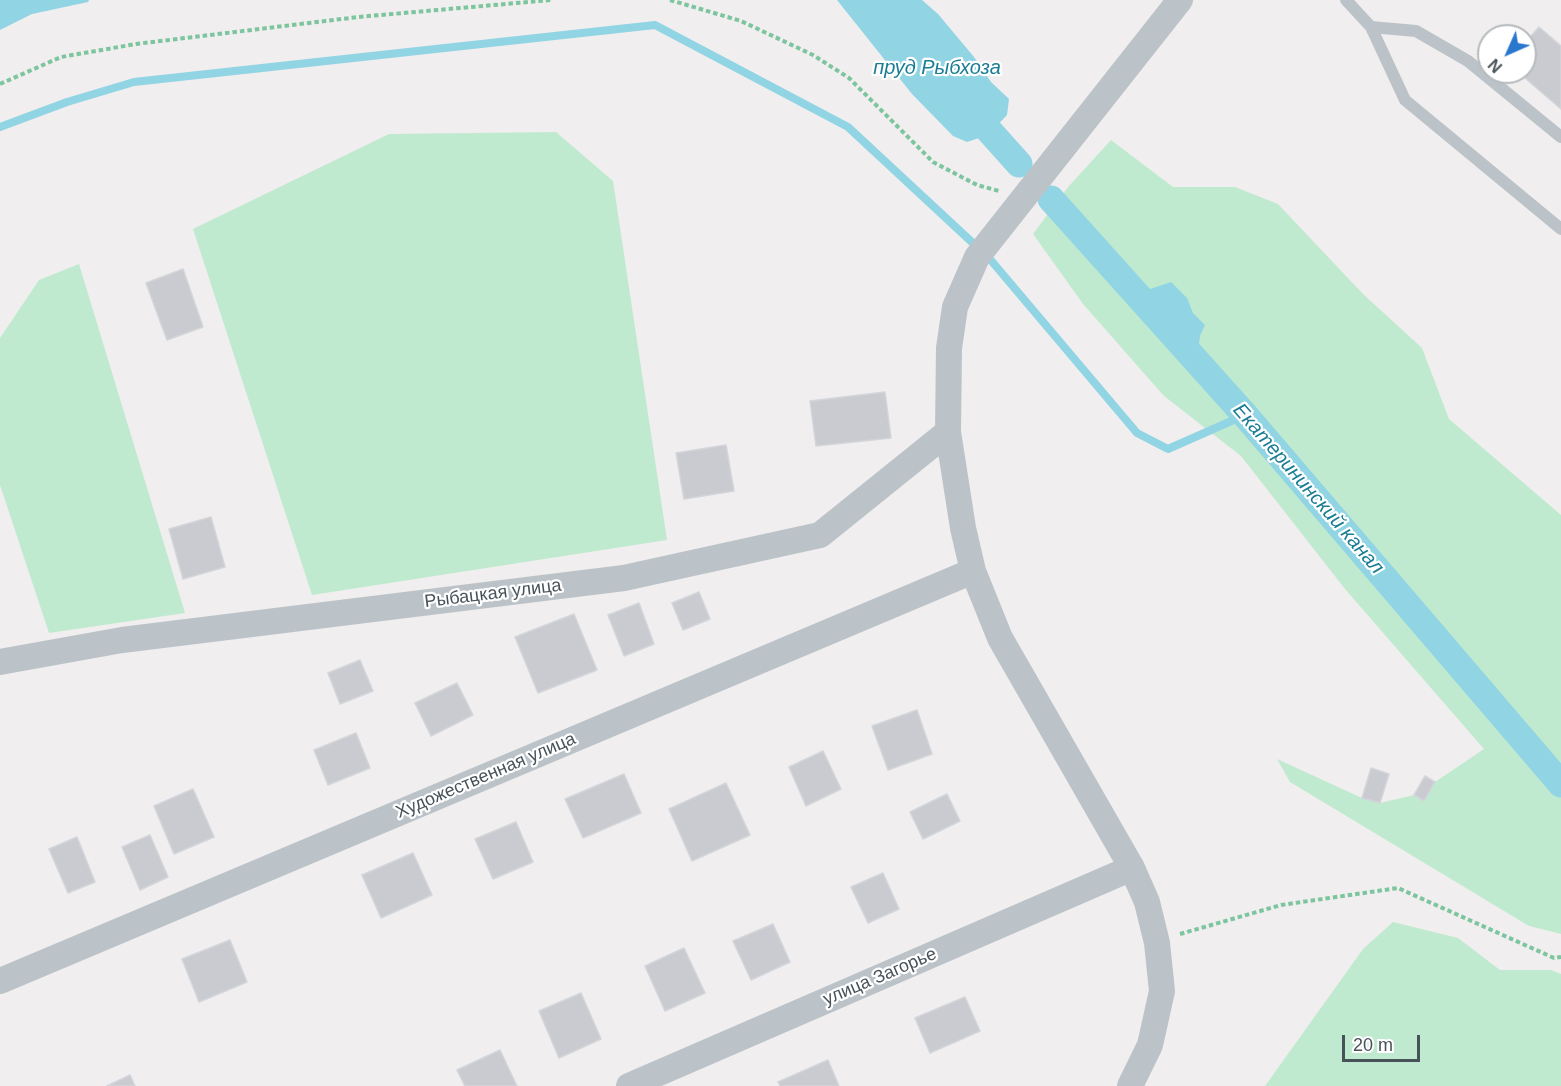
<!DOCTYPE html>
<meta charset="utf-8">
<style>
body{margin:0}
#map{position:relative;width:1561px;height:1086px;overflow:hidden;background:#f0eeee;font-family:Arial,sans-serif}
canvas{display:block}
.north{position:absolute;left:1477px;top:24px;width:60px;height:60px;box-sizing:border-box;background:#fff;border:2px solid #b6babd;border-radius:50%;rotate:225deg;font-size:16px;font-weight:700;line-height:24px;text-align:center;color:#485259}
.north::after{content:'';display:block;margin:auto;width:21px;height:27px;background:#2a77ce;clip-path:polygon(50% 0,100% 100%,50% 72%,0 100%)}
.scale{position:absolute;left:1342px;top:1035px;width:78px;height:27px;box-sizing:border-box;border:3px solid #485259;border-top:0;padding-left:8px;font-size:18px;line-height:21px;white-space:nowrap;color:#485259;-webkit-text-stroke:4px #fff;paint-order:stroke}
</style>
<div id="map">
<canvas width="1561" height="1086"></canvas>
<div class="north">N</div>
<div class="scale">20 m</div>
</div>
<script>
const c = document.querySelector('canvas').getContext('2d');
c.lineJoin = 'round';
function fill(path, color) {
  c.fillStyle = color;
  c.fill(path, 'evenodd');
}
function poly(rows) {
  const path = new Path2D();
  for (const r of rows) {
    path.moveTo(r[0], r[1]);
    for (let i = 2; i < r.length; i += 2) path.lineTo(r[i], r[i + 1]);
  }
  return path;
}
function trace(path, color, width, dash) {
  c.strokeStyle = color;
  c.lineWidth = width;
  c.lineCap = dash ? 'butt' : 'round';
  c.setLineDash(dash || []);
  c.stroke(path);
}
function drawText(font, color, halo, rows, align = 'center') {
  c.font = font + ' Arial,sans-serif';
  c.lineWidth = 4.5;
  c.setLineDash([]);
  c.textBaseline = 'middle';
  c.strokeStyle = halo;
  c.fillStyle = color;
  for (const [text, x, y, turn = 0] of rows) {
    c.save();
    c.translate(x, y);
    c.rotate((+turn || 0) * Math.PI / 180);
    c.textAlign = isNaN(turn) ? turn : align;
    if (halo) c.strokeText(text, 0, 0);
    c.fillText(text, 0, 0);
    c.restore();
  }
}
fill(poly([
 [556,132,613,181,667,540,312,595,193,229,389,134],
 [1111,140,1173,187,1235,187,1278,204,1363,294,1422,348,1449,419,1561,515,1561,934,1529,926,1290,782,1277,759,1362,798,1380,803,1414,795,1424,800,1435,782,1484,749,1345,589,1241,456,1164,396,1083,304,1033,234,1069,186],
 [79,264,185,613,49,633,0,485,0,338,39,280],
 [1393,922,1458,938,1500,970,1551,970,1561,974,1561,1086,1265,1086,1363,949]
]), '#c0eacf');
fill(poly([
 [0,0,89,0,88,2,32,14,0,30],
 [837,0,922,0,938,14,974,57,991,82,1009,99,1007,115,988,135,967,142,953,136,912,94],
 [1171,282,1187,298,1193,313,1205,325,1200,336,1199,344,1179,345,1163,336,1157,323,1140,306,1150,289]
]), '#91d4e3');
trace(poly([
 [0,127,67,102,134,82,655,25,848,127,989,258,1137,433,1168,449,1245,415]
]), '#91d4e3', 8);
trace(poly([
 [967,106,1019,164],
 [1051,199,1245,415,1561,784]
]), '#91d4e3', 27);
const building = poly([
 [1539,27,1561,46,1561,109,1518,72,1525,72,1525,43,1539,27],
 [183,269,203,327,167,340,146,283,183,269],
 [885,392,891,438,816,446,810,401,885,392],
 [726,445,734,491,684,499,676,453,726,445],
 [211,517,225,567,183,579,169,529,211,517],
 [699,592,710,619,683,630,672,603,699,592],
 [639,603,654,644,624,656,608,615,639,603],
 [574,614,597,670,538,693,515,637,574,614],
 [360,660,373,691,340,704,328,673,360,660],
 [457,683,473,715,431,736,415,703,457,683],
 [917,710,932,754,888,770,872,726,917,710],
 [356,733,370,768,328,785,314,750,356,733],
 [823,751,841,789,806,806,789,767,823,751],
 [1371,768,1389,774,1380,803,1362,798,1371,768],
 [624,774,641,813,583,838,565,799,624,774],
 [1425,776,1435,782,1424,801,1414,795,1425,776],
 [726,783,750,835,692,861,669,809,726,783],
 [193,789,214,837,174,854,154,806,193,789],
 [947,794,960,821,923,839,910,812,947,794],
 [516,822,533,862,493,879,475,839,516,822],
 [150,835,168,877,140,890,122,847,150,835],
 [77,837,95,882,68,893,49,849,77,837],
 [413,853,432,895,381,918,362,875,413,853],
 [883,873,899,909,868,923,851,887,883,873],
 [773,924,790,962,751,980,733,941,773,924],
 [230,940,247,982,199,1002,182,959,230,940],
 [684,948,705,993,665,1011,645,966,684,948],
 [581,993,601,1039,559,1058,539,1011,581,993],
 [965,997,980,1031,930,1053,915,1018,965,997],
 [500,1050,517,1086,465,1086,457,1070,500,1050],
 [828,1060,839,1086,780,1086,778,1082,828,1060],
 [130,1075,135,1086,107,1086,130,1075]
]);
fill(building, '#c9cbd0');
trace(building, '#d2d5d9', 1.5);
trace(poly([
 [670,0,741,21,813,55,849,78,933,162,977,185,999,191],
 [0,84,61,57,136,44,358,17,551,0],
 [1180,934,1281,905,1398,888,1554,958,1561,957]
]), '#7cc59f', 4, [4.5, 3]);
trace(poly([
 [1346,0,1371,27,1405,100,1561,229],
 [1371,27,1416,31,1468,61,1561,137]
]), '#bbc3c9', 12);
trace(poly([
 [0,662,122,640,624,578,820,535,948,432],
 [0,981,973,571],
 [629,1086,1132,868],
 [1130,1086,1150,1045,1162,991,1157,943,1147,902,1132,868,1000,638,973,571,963,528,948,432,949,348,955,307,977,257,1180,0]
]), '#bbc3c9', 26);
drawText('18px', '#485259', '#fff', [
 ["Рыбацкая улица",493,594,-7],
 ["Художественная улица",486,776,-23],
 ["улица Загорье",880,977,-23]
]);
drawText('italic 20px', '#1a7d94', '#fff', [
 ["пруд Рыбхоза",937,68],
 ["Екатерининский канал",1308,489,49]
]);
</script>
